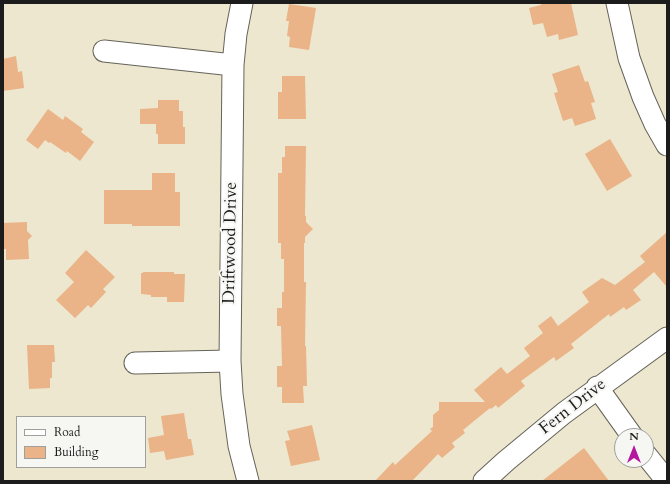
<!DOCTYPE html>
<style>
body{margin:0}
#map{position:relative;width:670px;height:484px;overflow:hidden;background:#ece7ce;font-family:Cardo,serif}
canvas{display:block}
.frame{position:absolute;inset:0;border:4px solid #1c1c1c;pointer-events:none}
.legend{position:absolute;left:16px;top:416px;width:130px;height:52px;box-sizing:border-box;background:#f6f6f2;border:1px solid #9f9f9c;margin:0;padding:5px 7px;list-style:none;font-size:12px;color:#1c1c1c}
.legend li{display:flex;align-items:center;gap:8px;height:20px}
.legend b{width:20px;border:1px solid #9f9f9c}
.north{position:absolute;left:614px;top:428px;width:40px;height:40px;box-sizing:border-box;background:#f6f6f2;border:1px solid #9f9f9c;border-radius:50%;rotate:0deg;font-size:11px;font-weight:700;line-height:16px;text-align:center;color:#1c1c1c}
.north::after{content:'';display:block;margin:auto;width:14px;height:18px;background:#b5179e;clip-path:polygon(50% 0,100% 100%,50% 72%,0 100%)}
</style>
<div id="map">
<canvas width="670" height="484"></canvas>
<div class="frame"></div>
<ul class="legend">
<li><b style="height:5px;background:#fff"></b>Road</li>
<li><b style="height:11px;background:#eab388"></b>Building</li>
</ul>
<div class="north">N</div>
</div>
<script>
const c = document.querySelector('canvas').getContext('2d');
c.lineJoin = 'round';
function fill(path, color) {
  c.fillStyle = color;
  c.fill(path, 'evenodd');
}
function poly(rows) {
  const path = new Path2D();
  for (const r of rows) {
    path.moveTo(r[0], r[1]);
    for (let i = 2; i < r.length; i += 2) path.lineTo(r[i], r[i + 1]);
  }
  return path;
}
function trace(path, color, width, dash) {
  c.strokeStyle = color;
  c.lineWidth = width;
  c.lineCap = dash ? 'butt' : 'round';
  c.setLineDash(dash || []);
  c.stroke(path);
}
function drawText(font, color, halo, rows, align = 'center') {
  c.font = font + ' Cardo,serif';
  c.lineWidth = 4;
  c.setLineDash([]);
  c.textBaseline = 'middle';
  c.strokeStyle = halo;
  c.fillStyle = color;
  for (const [text, x, y, turn = 0] of rows) {
    c.save();
    c.translate(x, y);
    c.rotate((+turn || 0) * Math.PI / 180);
    c.textAlign = isNaN(turn) ? turn : align;
    if (halo) c.strokeText(text, 0, 0);
    c.fillText(text, 0, 0);
    c.restore();
  }
}
fill(poly([
 [541,3,571,3,578,35,559,40,558,34,547,37,543,23,533,25,529,8,541,5],
 [289,4,316,8,309,50,289,47,290,37,287,36,289,21,286,21],
 [16,56,18,72,22,71,24,88,3,91,3,59],
 [579,65,585,82,588,81,595,102,591,103,596,119,575,126,572,118,563,121,554,93,558,92,552,74],
 [282,76,305,76,306,119,278,119,278,92,282,92],
 [158,100,179,100,179,111,183,111,183,127,185,127,185,144,158,144,158,134,156,134,156,124,140,124,140,109,158,108],
 [48,109,63,120,65,116,83,129,81,132,94,142,80,161,67,151,66,153,50,142,49,143,45,140,38,149,26,140],
 [610,139,632,176,607,191,585,154],
 [285,146,306,146,305,216,306,216,306,222,313,229,305,237,305,243,304,243,304,282,306,282,305,346,306,346,307,386,303,386,304,403,282,403,282,387,277,387,277,366,282,366,281,326,277,326,277,308,282,308,282,292,284,292,284,259,281,259,281,243,278,243,278,173,282,173,282,157,285,157],
 [152,173,175,173,175,192,180,192,180,226,132,226,132,224,104,224,104,190,152,190],
 [27,222,27,231,32,236,28,240,29,259,6,260,6,249,3,249,3,223],
 [667,232,667,287,654,272,633,290,641,300,626,310,624,307,610,317,609,314,571,344,574,348,556,361,554,357,521,381,525,386,498,408,496,405,491,409,490,408,463,430,465,433,452,443,455,447,442,458,438,454,412,481,375,481,393,462,395,465,432,431,430,429,433,427,433,415,439,410,439,402,485,402,474,390,501,367,507,374,530,356,524,348,543,333,538,326,551,316,558,326,589,302,582,292,602,278,615,285,645,262,640,256],
 [86,250,115,277,103,289,106,292,91,308,88,305,75,318,56,300,74,282,65,273],
 [143,272,174,272,174,274,185,274,184,302,167,302,167,297,151,297,151,295,141,294,141,273,143,273],
 [27,345,54,345,55,362,52,362,52,378,50,378,50,388,29,389],
 [184,413,188,439,191,439,194,455,166,460,164,451,150,453,148,438,164,435,161,416],
 [312,425,320,460,291,466,285,441,290,440,287,431],
 [584,448,609,481,542,481]
]), '#eab388');
const minor = poly([
 [242,3,236,34,233,65,230,361,232,394,239,446,248,481],
 [617,3,629,58,643,97,655,124,667,145],
 [104,51,233,65],
 [135,363,230,361],
 [597,387,632,436],
 [646,455,667,481],
 [484,481,506,461,564,413,667,338]
]);
trace(minor, '#65635a', 23);
trace(minor, '#fff', 21);
drawText('17px', '#1c1c1c', '#f6f6f2', [
 ["Driftwood Drive",231,243,-89],
 ["Fern Drive",573,407,-38]
]);
</script>
